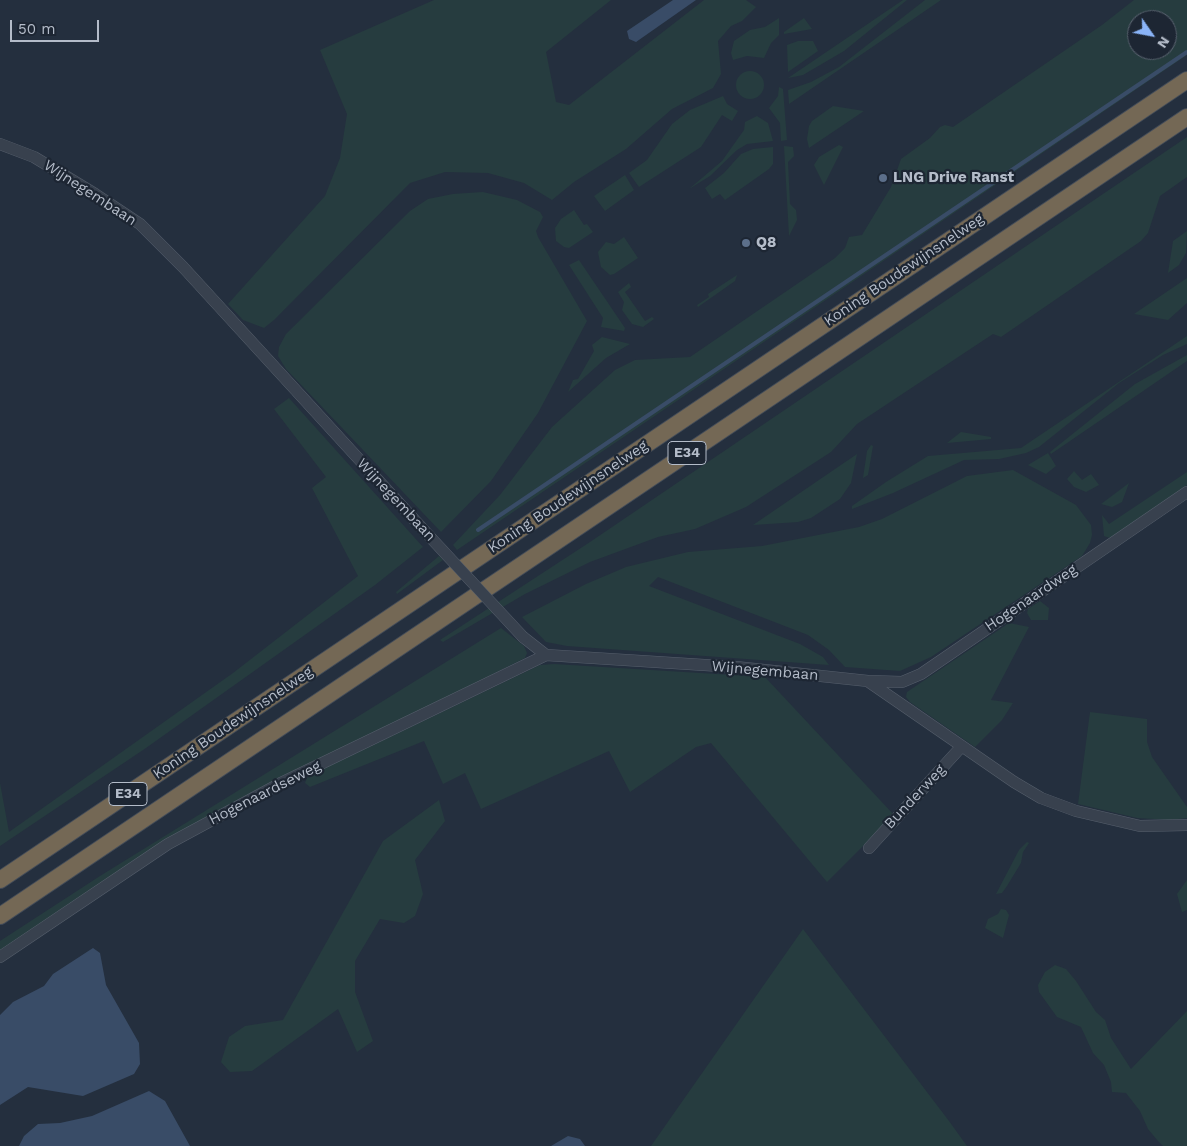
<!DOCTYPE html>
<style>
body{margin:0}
#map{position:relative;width:1187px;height:1146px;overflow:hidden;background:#242f3e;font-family:"Work Sans",sans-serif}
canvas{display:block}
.north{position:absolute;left:1127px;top:10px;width:50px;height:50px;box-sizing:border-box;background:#1d2633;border:1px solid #59626f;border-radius:50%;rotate:123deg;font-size:14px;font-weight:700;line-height:20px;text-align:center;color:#b4bcc9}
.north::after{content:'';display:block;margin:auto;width:18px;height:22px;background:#8ab4f8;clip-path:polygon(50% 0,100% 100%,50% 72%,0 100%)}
.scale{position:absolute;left:10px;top:20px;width:89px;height:22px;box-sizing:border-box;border:2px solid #b4bcc9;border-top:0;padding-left:6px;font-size:15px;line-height:18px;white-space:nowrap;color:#b4bcc9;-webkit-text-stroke:4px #1d2633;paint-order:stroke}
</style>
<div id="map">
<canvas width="1187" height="1146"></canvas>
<div class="north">N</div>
<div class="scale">50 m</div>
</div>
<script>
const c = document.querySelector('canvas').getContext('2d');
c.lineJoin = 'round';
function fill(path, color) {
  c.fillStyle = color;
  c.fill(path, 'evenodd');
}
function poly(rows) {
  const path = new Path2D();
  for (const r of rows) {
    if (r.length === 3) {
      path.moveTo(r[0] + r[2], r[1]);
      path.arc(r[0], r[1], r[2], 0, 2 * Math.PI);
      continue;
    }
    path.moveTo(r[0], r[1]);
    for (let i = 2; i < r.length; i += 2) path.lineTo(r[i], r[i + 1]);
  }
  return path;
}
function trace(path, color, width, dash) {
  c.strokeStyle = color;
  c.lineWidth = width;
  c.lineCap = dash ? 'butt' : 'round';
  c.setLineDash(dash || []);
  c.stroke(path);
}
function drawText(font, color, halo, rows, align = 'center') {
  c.font = font + ' "Work Sans",sans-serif';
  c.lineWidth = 4.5;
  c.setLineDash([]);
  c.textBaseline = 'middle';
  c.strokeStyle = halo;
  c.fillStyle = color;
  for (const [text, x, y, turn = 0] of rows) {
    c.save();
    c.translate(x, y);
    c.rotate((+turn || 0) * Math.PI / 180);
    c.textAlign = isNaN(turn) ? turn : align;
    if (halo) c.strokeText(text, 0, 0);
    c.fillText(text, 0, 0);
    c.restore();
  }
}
fill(poly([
 [434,0,611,0,546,52,556,102,569,105,704,0,746,0,756,7,742,21,731,26,718,41,721,74,713,88,672,109,626,149,574,182,552,200,524,183,488,173,445,172,410,183,274,320,264,328,243,320,228,304,325,196,340,158,347,114,320,50],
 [903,0,907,0,844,51,803,75,788,78],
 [925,0,941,0,789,104,788,90,811,82,839,67],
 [1134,0,1187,0,1187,55,457,550,453,545,500,495,552,427,615,370,635,360,690,357,835,258,845,248,849,237,862,235,891,187,901,159,930,138,940,127,945,125,953,127,1102,25],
 [1137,20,1167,20,1167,50,1137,50],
 [779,18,779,35,771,43,764,58,747,56,733,60,731,53,734,41,750,30,765,27],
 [804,18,812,29,784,34,784,32],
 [798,41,813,41,818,51,788,72,787,45],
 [750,85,14],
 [779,87,783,89,787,140,781,141,780,123,769,108,778,96],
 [723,96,727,104,738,111,732,121,722,115,701,147,639,187,629,173,647,160,672,124,690,110],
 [833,106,864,111,809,148,807,139,809,126,812,121],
 [757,116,768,123,773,141,747,144,737,150,710,176,689,189,722,161,744,130,745,122],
 [1187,137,1187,177,1160,196,1148,233,1141,241,1001,337,993,334,857,424,831,452,746,507,695,529,658,537,590,562,525,594,443,642,440,640,590,542],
 [839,145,843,147,824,185,814,165,819,157],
 [784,146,793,147,794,156,788,162,790,204,796,210,797,220,789,236],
 [773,147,773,164,769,169,725,200,720,194,712,199,705,188,724,173,741,154,753,149],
 [625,175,634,190,605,211,594,196],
 [483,192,517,200,540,212,543,217,536,231,538,237,587,321,538,413,491,481,441,532,286,369,278,356,279,347,286,334,410,211,428,199,453,194],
 [574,210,584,225,587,224,593,232,569,248,564,247,556,241,555,228,561,219],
 [1187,231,1186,253,1179,265,1168,273,1173,241],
 [624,237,638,258,614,274,610,275,601,267,598,252,606,242,614,244],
 [579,260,625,328,624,331,601,327,603,318,569,265],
 [737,275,735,281,698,307,697,305,709,297,708,294],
 [1187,278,1187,303,1168,320,1134,314],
 [629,283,631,287,625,292,645,321,652,317,654,319,643,327,632,324,622,310,624,302,618,292],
 [1187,336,1187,344,1163,355,1119,383,1039,447,1026,453,999,459,964,460,893,493,852,509,852,506,886,482,928,456,1021,448],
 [602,337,630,344,606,358,568,392,573,380,578,379,594,351,592,345],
 [1187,355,1187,361,1051,454,1050,452,1135,384],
 [289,398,423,547,375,585,146,748,0,846,0,783,9,832,233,673,358,576,312,488,326,477,274,409],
 [961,432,991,437,991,439,947,443],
 [871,445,873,446,868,475,863,478,867,451],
 [1048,453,1056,466,1046,474,1028,465],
 [857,454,851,483,840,499,811,518,798,522,753,525],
 [1013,470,1076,505,1091,525,1092,535,1090,543,1082,556,931,657,900,671,845,667,829,650,808,635,658,577,649,586,800,644,823,657,829,665,567,646,546,642,522,617,586,584,626,567,688,552,762,546,859,527,882,519,967,476],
 [1074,471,1082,480,1091,474,1099,485,1086,492,1074,487,1067,479],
 [1187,472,1187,485,1110,538,1104,536,1102,515,1109,524],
 [1129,483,1122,502,1112,507,1101,504],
 [439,556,443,560,397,594,396,592],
 [1040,601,1049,608,1048,620,1031,620,1027,613,1028,609],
 [1009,623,1029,627,991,700,1013,703,1002,720,975,747,910,702,906,697,907,692],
 [501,628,524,646,527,653,525,658,206,817,0,952,0,941,100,876],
 [554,664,765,677,894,815,827,882,711,743,696,747,630,792,609,751,481,809,465,773,443,784,424,741,310,787,305,783,307,778,317,772,540,665],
 [1090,712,1147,719,1147,742,1152,757,1187,807,1187,818,1170,820,1137,818,1078,804],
 [439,800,445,821,415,860,423,894,415,916,404,923,380,919,355,961,355,992,373,1041,357,1052,338,1009,252,1071,230,1072,221,1062,229,1037,245,1026,283,1020,383,841],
 [1027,842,1029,843,1023,852,1021,863,1007,886,1002,893,996,894,1019,850],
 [1187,880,1187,910,1182,912,1177,894],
 [1001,909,1006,910,1009,915,1003,938,985,928,988,919,998,914],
 [803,929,949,1121,967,1146,651,1146],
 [1055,965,1066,969,1076,981,1096,1012,1105,1020,1111,1038,1131,1069,1187,1011,1187,1146,1163,1146,1158,1141,1148,1129,1140,1111,1126,1093,1112,1092,1111,1082,1104,1065,1093,1053,1081,1027,1057,1017,1039,992,1038,985,1045,972]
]), '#263c3f');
fill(poly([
 [673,0,696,0,636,42,629,39,627,31],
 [93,948,100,953,106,985,139,1043,140,1064,134,1074,83,1096,28,1087,0,1105,0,1015,13,1002,44,986,53,974],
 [149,1091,165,1101,190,1146,19,1146,24,1136,38,1124,60,1123,92,1116],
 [568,1136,580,1139,585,1146,551,1146]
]), '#394c67');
trace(poly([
 [478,530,1187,52]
]), '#394c67', 4);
const minor = poly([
 [0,144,34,157,95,194,140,224,183,267,431,538],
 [523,637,546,655,736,667,868,681,902,682,921,674,1187,492],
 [869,682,1014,782,1041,798,1076,811,1140,826,1187,825],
 [869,848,962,746],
 [0,957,168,844,279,784,546,655]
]);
const highway = poly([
 [0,880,1187,80],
 [0,916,1187,117]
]);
trace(minor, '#565f6c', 12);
trace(highway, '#434c59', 18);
trace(minor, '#38414e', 11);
trace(highway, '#746855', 16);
const minorBridge = poly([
 [431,538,523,637]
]);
trace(minorBridge, '#565f6c', 12, []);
trace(minorBridge, '#38414e', 11);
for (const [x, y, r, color] of [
 [883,178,5,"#5c6f8a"],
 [746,243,5,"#5c6f8a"]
]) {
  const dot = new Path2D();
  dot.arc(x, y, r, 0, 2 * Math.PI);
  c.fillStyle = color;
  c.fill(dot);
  trace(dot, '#1d2633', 2);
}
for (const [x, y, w] of [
 [687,453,38],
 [128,794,38]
]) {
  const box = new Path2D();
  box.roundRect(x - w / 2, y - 11.5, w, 23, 4);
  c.fillStyle = '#1d2633';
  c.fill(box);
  trace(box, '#b4bcc9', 1);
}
drawText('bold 14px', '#b4bcc9', null, [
 ["E34",687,453],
 ["E34",128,794]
]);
drawText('bold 15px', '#b4bcc9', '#1d2633', [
 ["LNG Drive Ranst",893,178],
 ["Q8",756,243]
], 'left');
drawText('15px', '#b4bcc9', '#1d2633', [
 ["Wijnegembaan",90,193,33],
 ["Koning Boudewijnsnelweg",904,270,-34],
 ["Koning Boudewijnsnelweg",568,497,-34],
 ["Wijnegembaan",396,500,47],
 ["Hogenaardweg",1031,598,-34],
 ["Wijnegembaan",765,671,5],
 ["Koning Boudewijnsnelweg",233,723,-34],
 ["Hogenaardseweg",265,793,-27],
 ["Bunderweg",915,797,-47]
]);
</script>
